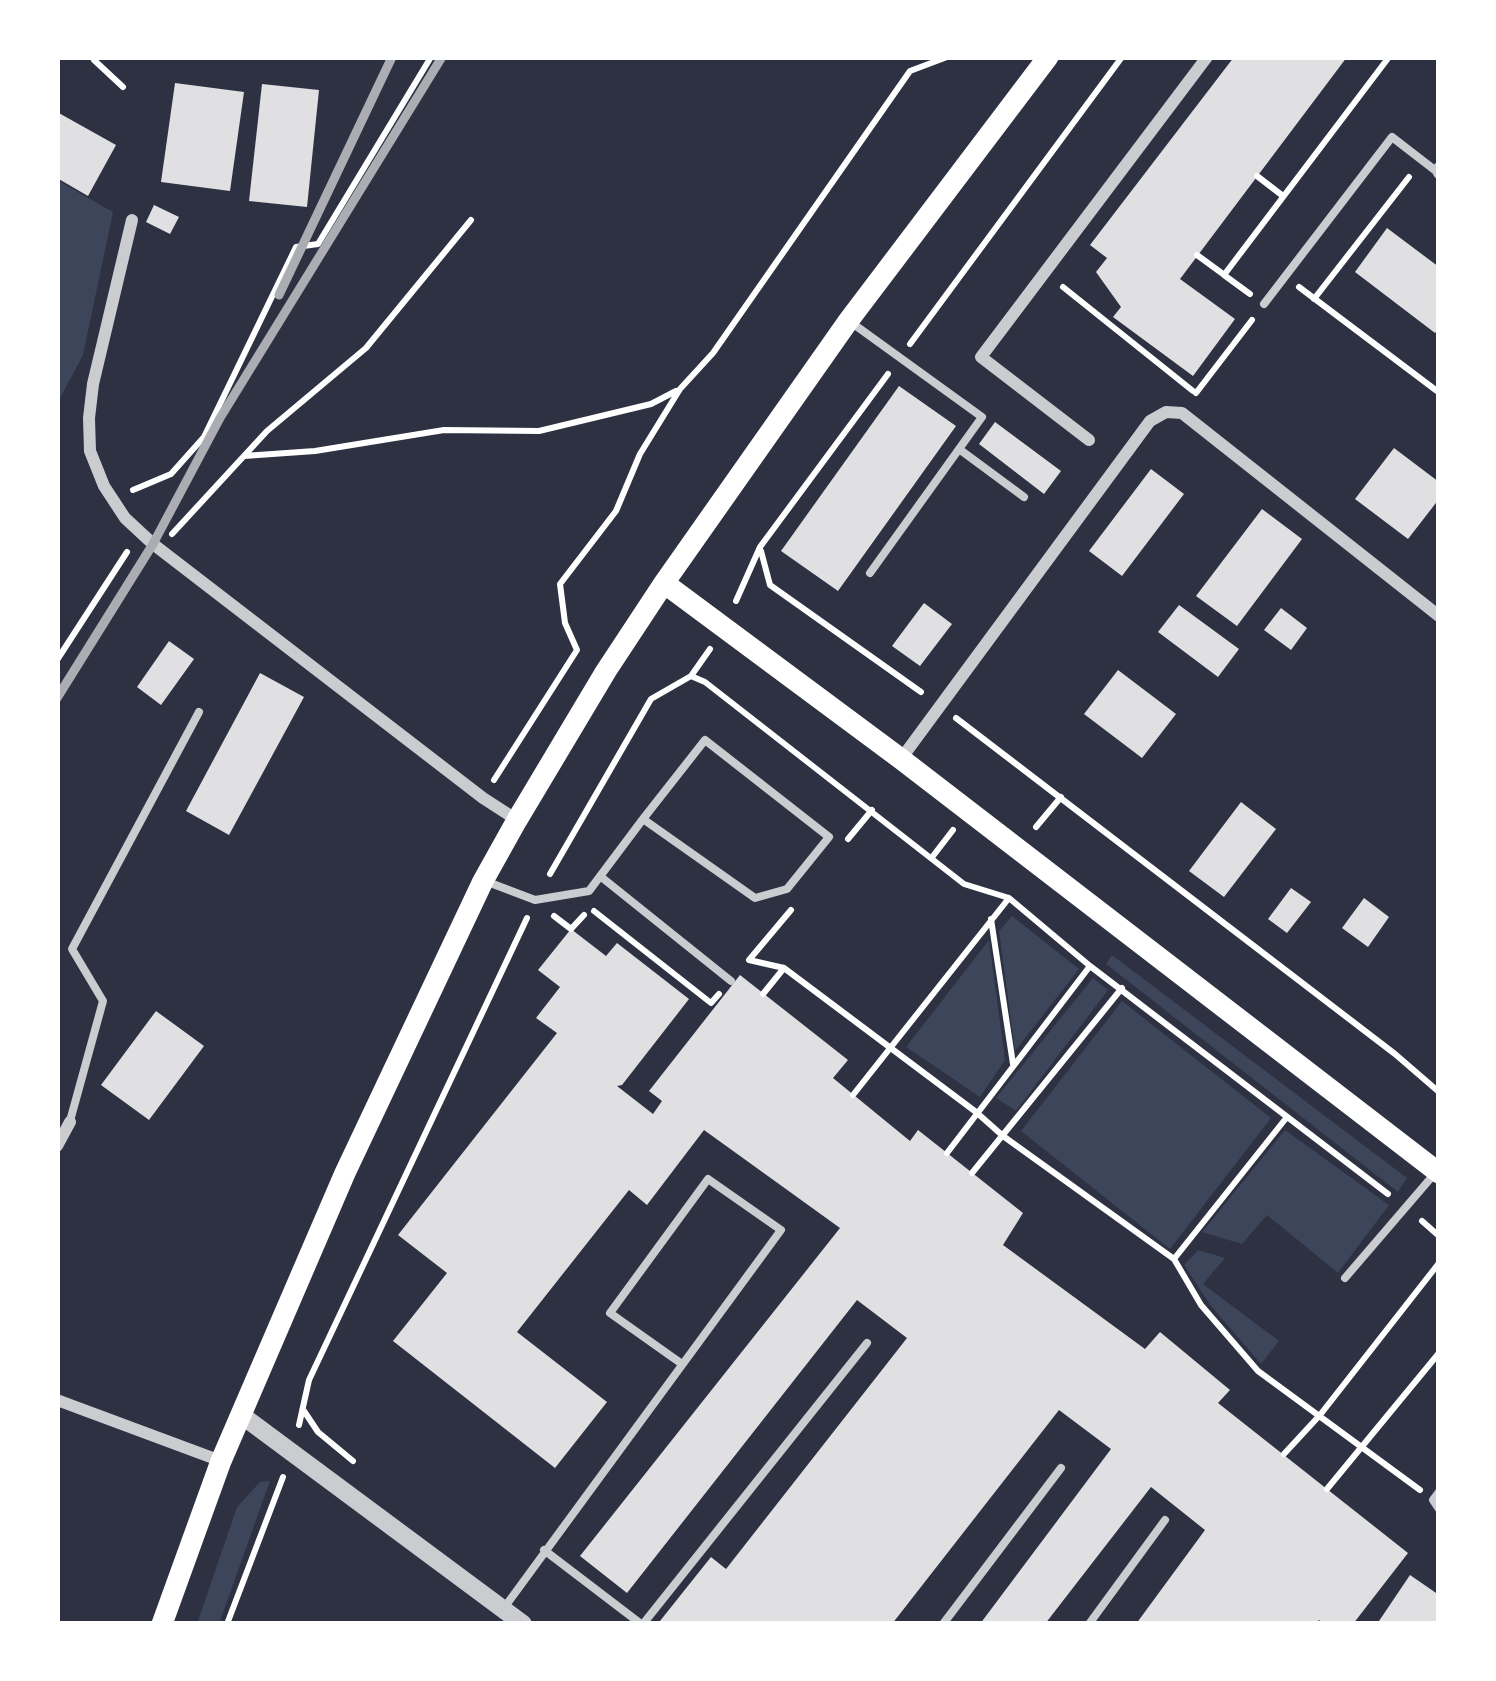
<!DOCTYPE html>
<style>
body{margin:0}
#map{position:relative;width:1496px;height:1681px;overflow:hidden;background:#2d3142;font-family:"Source Sans 3",sans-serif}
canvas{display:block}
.frame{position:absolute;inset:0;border:60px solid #fff;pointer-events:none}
</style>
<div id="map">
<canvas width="1496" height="1681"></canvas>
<div class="frame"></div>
</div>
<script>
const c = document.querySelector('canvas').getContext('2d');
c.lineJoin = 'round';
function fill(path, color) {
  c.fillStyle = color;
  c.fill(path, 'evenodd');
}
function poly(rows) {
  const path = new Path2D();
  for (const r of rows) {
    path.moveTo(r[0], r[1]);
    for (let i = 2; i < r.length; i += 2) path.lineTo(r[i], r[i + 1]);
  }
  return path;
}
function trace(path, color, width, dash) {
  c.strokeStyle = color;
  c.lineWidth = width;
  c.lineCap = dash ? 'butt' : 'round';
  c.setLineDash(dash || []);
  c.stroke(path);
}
fill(poly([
 [57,180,113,212,83,355,57,404],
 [1012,916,1079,969,1015,1051,999,931],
 [989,940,1005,1060,980,1097,906,1047],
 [1112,955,1407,1178,1398,1192,1106,964],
 [1093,978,1108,990,1016,1111,996,1098],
 [1122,1001,1271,1118,1170,1249,1021,1131],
 [1285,1130,1389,1205,1338,1273,1267,1215,1242,1244,1202,1232],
 [1198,1250,1225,1258,1203,1284,1279,1341,1261,1364,1211,1306,1184,1265],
 [270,1481,219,1624,197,1624,237,1507,260,1482]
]), '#3c4559');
fill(poly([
 [1234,57,1347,57,1180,279,1235,319,1193,376,1113,317,1121,307,1096,272,1107,258,1090,245],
 [175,83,244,92,230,191,161,182],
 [262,84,319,90,307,207,249,201],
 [57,112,116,145,88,196,57,178],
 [154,205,179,217,170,234,146,222],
 [1387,228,1439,267,1439,328,1435,333,1355,272],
 [899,386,956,426,838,591,781,551],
 [995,422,1061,471,1044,494,979,444],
 [1394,448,1439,482,1439,499,1408,539,1355,499],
 [1151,469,1184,494,1122,576,1089,551],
 [1262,509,1302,539,1237,626,1196,596],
 [924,603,952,624,920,666,892,646],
 [1179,605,1239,649,1218,677,1158,632],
 [1281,608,1307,628,1291,650,1264,630],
 [169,641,194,659,161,705,137,687],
 [1118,670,1176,714,1142,758,1084,714],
 [260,673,304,697,229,835,186,811],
 [1241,802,1276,829,1224,897,1189,871],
 [1291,888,1311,902,1287,933,1268,919],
 [1364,898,1389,917,1368,947,1342,928],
 [571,929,606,956,617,943,689,999,622,1085,617,1086,653,1114,662,1101,649,1091,740,975,848,1060,833,1078,910,1141,918,1130,1023,1213,1003,1245,1145,1349,1160,1332,1230,1390,1218,1403,1408,1553,1353,1624,1324,1624,1319,1620,1316,1624,1136,1624,1205,1530,1151,1487,1045,1624,980,1624,1111,1449,1059,1410,892,1624,664,1624,660,1621,711,1557,726,1569,907,1338,857,1300,627,1593,580,1556,840,1228,704,1130,647,1205,629,1190,517,1332,607,1402,555,1468,393,1341,447,1273,398,1235,557,1033,536,1018,560,987,538,970],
 [156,1011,204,1046,149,1120,101,1085],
 [1410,1575,1439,1595,1439,1620,1436,1624,1377,1624]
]), '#e0e0e3');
trace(poly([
 [94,60,123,87],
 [1257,176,1283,196],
 [1197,255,1223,274],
 [1063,287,1193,391],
 [1299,287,1437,391,1439,388],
 [1250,294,1224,275,1389,57],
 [1314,299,1409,177],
 [910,344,1122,57],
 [1196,393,1252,320],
 [244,456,315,451,444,430,539,431,651,404,676,391],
 [133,490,171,474,204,437,296,247,318,244,431,57],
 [172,534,267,431,366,348,471,220],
 [761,551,770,585,921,692],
 [736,601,760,547,888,374],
 [57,660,127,552],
 [691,676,705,682,964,884,1009,898,1090,966,1388,1194],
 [956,718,1395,1054,1439,1092],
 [494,780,577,650,565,623,560,584,616,511,640,454,680,389,713,353,910,71,947,57],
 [1036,827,1061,797],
 [848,839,872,810],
 [933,856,953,830],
 [550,874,651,699,691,676,710,649],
 [791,910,749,960,784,968,976,1112,1003,1136,1174,1259,1201,1305,1258,1371,1420,1490],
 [594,911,711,1003,719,994],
 [554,916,571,929,584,915],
 [991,919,1013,1064],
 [763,994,784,968],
 [853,1095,1009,898],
 [947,1153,1090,966],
 [972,1173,1122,988],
 [1422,1221,1439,1236],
 [1174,1259,1287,1117],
 [304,1411,318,1432,353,1461],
 [299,1425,309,1380,527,918],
 [1284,1454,1320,1415,1439,1263],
 [1327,1489,1439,1353],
 [227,1624,283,1477]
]), '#fff', 6);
trace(poly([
 [1264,304,1392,137,1436,171],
 [852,323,982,417,870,573],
 [959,449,1024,497],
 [600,876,731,981],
 [485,881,535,900,589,891,643,819,705,740,829,837,787,889,755,898,643,819],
 [70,1121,103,1001,72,949,199,712],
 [1345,1278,1436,1172],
 [1439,1492,1433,1500,1439,1509],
 [544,1550,641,1624],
 [504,1608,781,1230,708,1179,610,1313,682,1364],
 [643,1624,867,1343],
 [943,1624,1061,1468],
 [1089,1624,1165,1520]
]), '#caccd0', 8);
trace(poly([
 [1439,168,1439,173],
 [132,220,93,384,89,418,90,451,104,486,125,518,153,544,483,798,517,820],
 [1089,440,981,357,1207,57],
 [901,759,1150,421,1166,412,1182,413,1439,616],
 [57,1146,70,1122],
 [57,1400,221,1461]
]), '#caccd0', 12);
trace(poly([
 [240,1414,523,1624]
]), '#caccd0', 18);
trace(poly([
 [664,583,901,759,1439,1173],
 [162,1624,221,1461,345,1173,483,881,517,820,606,671,664,583,849,320,1048,57]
]), '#fff', 21);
trace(poly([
 [279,295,392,57],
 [57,698,153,544,220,418,442,57]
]), '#abadb3', 9);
</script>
